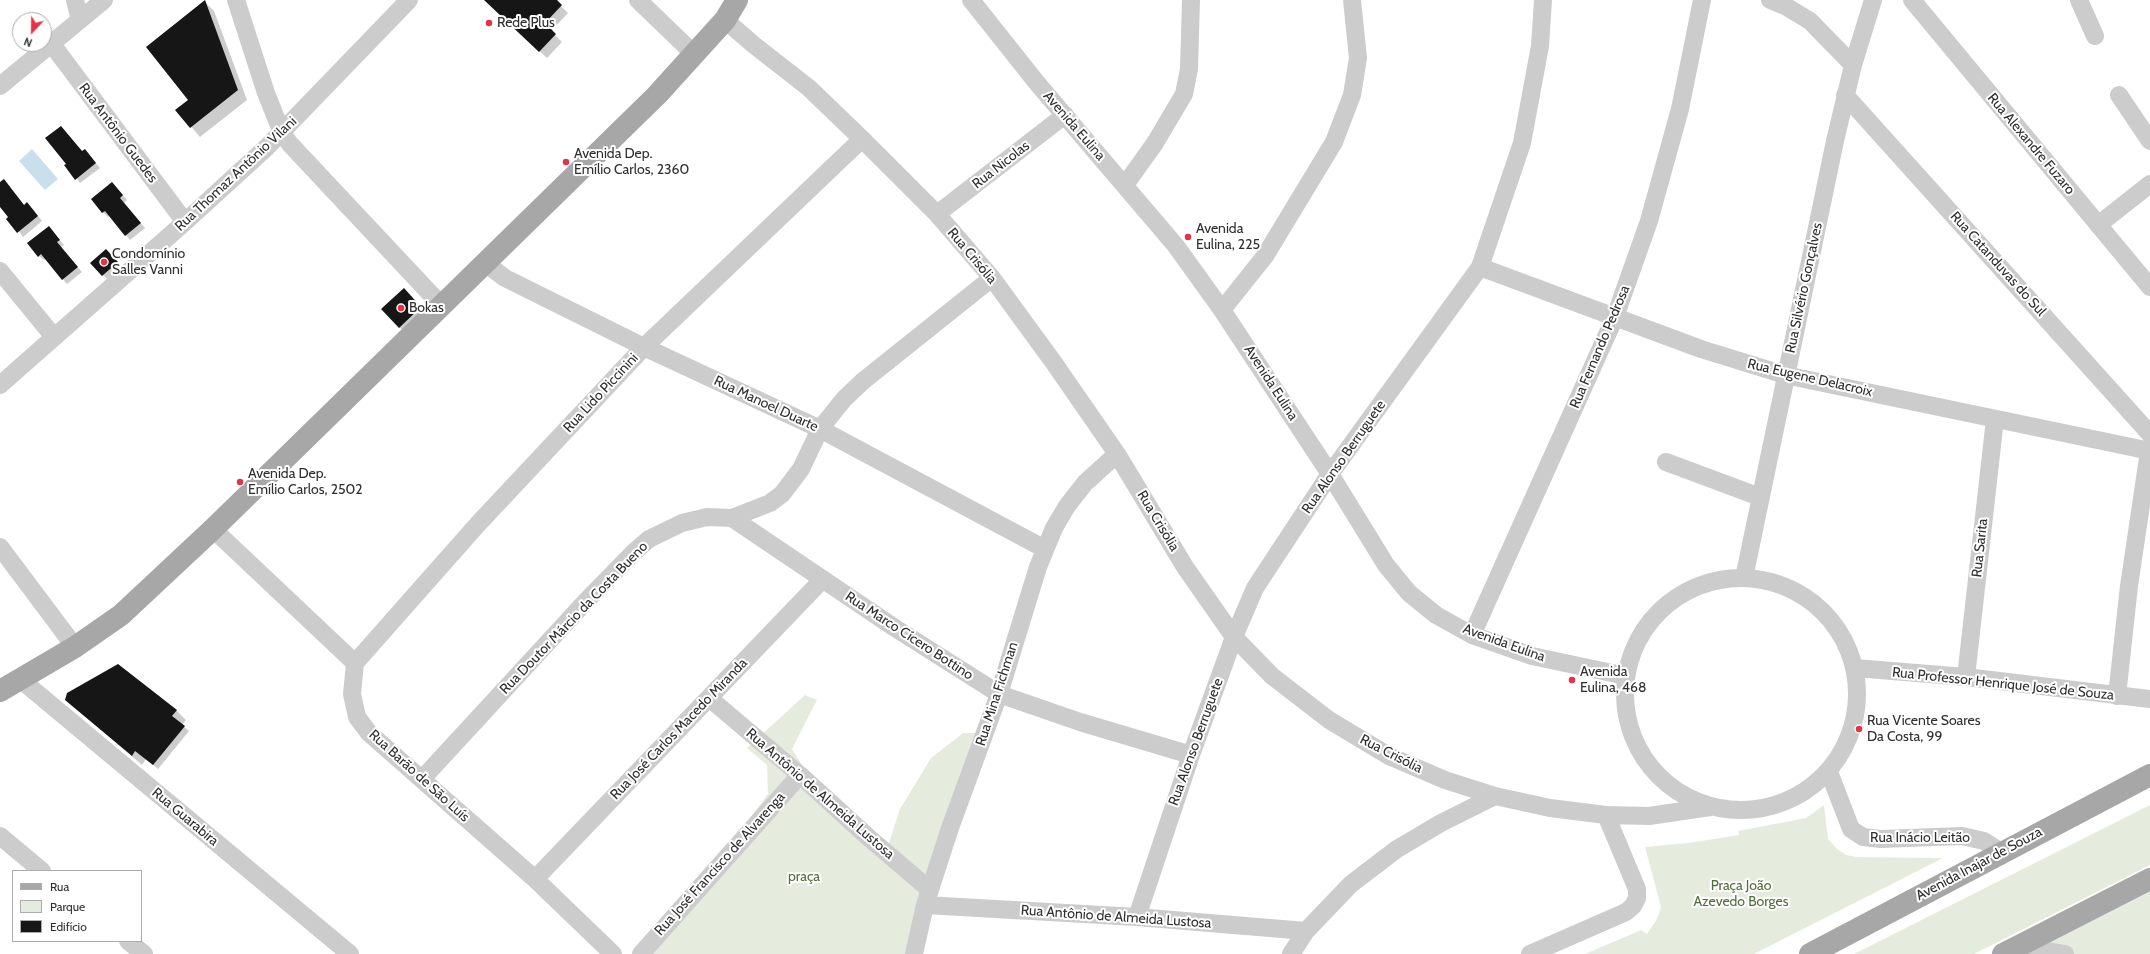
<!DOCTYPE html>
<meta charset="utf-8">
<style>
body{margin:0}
#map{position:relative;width:2150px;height:954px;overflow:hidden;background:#fff;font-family:Cabin,sans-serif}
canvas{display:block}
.legend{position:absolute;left:12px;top:870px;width:130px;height:72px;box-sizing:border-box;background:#fff;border:1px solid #acacac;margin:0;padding:5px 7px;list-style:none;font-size:12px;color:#2f2f2f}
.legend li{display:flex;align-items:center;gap:8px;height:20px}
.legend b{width:20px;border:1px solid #acacac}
.north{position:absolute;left:12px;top:12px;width:40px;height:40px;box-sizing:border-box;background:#fff;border:1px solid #acacac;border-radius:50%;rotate:202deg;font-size:11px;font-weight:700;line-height:16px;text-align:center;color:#2f2f2f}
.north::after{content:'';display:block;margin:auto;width:14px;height:18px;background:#e63248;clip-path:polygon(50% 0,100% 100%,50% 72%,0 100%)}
</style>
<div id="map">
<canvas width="2150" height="954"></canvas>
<ul class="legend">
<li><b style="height:5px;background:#a7a7a7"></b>Rua</li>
<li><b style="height:11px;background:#e6ecdd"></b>Parque</li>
<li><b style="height:11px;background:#161616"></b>Edifício</li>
</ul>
<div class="north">N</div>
</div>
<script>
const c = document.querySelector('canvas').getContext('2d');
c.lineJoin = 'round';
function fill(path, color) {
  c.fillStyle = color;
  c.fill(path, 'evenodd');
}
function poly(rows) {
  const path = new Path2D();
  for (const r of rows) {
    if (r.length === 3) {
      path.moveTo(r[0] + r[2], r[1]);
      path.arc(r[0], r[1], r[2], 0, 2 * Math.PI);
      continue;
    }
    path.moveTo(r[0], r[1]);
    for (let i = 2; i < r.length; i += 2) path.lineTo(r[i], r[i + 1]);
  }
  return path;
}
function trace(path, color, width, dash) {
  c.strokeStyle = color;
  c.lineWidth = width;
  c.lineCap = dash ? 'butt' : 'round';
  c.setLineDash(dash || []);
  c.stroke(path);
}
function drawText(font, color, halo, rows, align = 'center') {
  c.font = font + ' Cabin,sans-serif';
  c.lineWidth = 4;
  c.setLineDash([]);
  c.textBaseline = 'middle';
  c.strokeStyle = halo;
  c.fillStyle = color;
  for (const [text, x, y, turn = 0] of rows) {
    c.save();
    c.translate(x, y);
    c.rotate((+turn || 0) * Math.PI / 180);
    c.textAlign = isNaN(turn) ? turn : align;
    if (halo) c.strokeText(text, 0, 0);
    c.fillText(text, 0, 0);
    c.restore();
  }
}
fill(poly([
 [805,695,817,700,792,749,810,778,888,846,900,809,931,758,963,733,979,733,915,954,650,954,768,794,767,765,747,748],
 [1824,805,1828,839,1837,849,1846,855,1857,857,1943,858,1754,954,1585,954,1641,930,1647,934,1657,919,1661,907,1645,847,1688,843,1739,835,1738,831,1806,818],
 [2150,805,2150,865,1974,954,1854,954],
 [2150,879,2150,954,2072,954,2018,946]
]), '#e6ecdd');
fill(poly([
 [32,149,58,179,45,190,19,161]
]), '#c9e0ec');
fill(poly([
 [485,0,555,0,568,13,551,31,562,42,547,58],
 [205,2,214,11,247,100,200,137,177,110,190,100],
 [61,127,83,152,89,155,100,168,80,183,67,164],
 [0,183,8,185,25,206,32,208,42,221,23,237,0,205],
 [116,188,127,200,124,203,145,228,130,240,110,215,108,217,103,212],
 [53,232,64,245,61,247,82,272,67,284,46,259,44,260,39,256],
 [111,255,122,267,108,280,92,263],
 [404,290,425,312,404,332,383,309],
 [66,699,176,710,186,720,182,725,189,731,158,769,146,759,142,765]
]), '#0003');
fill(poly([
 [205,0,238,90,190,128,175,110,188,100,146,47],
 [484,0,557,0,562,5,545,23,556,34,539,52],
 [61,126,82,151,85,149,96,163,75,180,64,165,66,164,45,138],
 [4,179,24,205,27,202,38,216,17,233,6,219,8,217,0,207,0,182],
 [112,182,123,195,120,198,141,223,125,236,105,211,102,213,91,199],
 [49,226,60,240,57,242,78,267,62,280,41,254,38,257,27,243],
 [106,249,118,262,102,276,90,263],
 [404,288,421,307,399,328,381,309],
 [118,664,177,710,172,716,185,726,153,765,135,751,132,756,65,700,67,693]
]), '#161616');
trace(poly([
 [75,0,80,20],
 [236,0,266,93,282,133,290,144,442,306],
 [638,0,695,55],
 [971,0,1037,83,1176,246,1222,310,1330,474,1386,565,1409,593,1436,615,1472,635,1532,656,1626,676],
 [1770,0,1787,7,1810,21,1853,65],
 [1912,0,2150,287],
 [2079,0,2095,36],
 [725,20,754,45,809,88,862,139,937,214,992,278,1054,363,1117,454,1185,567,1234,637,1272,676,1329,720,1389,756,1445,780,1495,796,1550,808,1606,815,1649,816,1710,807],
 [51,43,185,222],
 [0,86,104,0],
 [1845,95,2150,434],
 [2119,95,2150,141],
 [1125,185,1155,143,1184,94,1189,69,1191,0],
 [937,214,1065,115],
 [2098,225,2150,184],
 [485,263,505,278,644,347,820,429,1045,549],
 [1480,267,1701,349,1785,375,2150,451],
 [0,271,54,337],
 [1222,310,1265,256,1334,142,1352,95,1358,58,1352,0],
 [0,385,185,222,267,147,409,0],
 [1666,462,1760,497],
 [732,518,895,628,999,694,1080,722,1191,755],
 [213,529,355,663,352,694,357,717,369,733,535,879,613,954],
 [0,547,75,647],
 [1744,578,1835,141,1853,65,1873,0],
 [1741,694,116],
 [1472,635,1615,317,1649,221,1680,109,1702,0],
 [355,663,477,525,644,347,862,139],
 [1855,668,1966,677,2150,699],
 [1966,677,1995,419],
 [20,679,350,954],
 [2117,696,2129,586,2149,451],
 [709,698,800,775,868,837,930,890],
 [1829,772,1851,829,1863,837,1881,839,1962,836,1984,841,2001,852],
 [422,779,587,600,634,552,649,539,682,523,707,517,732,518,770,503,782,494,801,469,820,429,844,399,863,381,992,278],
 [0,836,42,871],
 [535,879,823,579],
 [925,905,1137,917,1306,931],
 [1137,917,1191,755,1234,637,1255,588,1330,474,1480,267,1522,143,1540,46,1543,0],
 [128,941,144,954],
 [2018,946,2065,954],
 [641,954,800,775],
 [914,954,925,905,950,828,999,694,1038,567,1054,528,1067,506,1085,483,1117,454],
 [1291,954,1306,931,1351,884,1397,849,1441,823,1495,796],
 [1530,954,1626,912,1633,906,1637,898,1637,889,1606,815]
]), '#ccc', 18);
trace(poly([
 [0,691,75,647,121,615,213,529,657,95,725,20,737,0],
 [1810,954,2150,775],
 [2003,954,2150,879]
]), '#a7a7a7', 22);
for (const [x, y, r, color] of [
 [489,23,4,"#e63248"],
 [566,162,4,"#e63248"],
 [1188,237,4,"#e63248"],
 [104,262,4,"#e63248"],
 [401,308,4,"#e63248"],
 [240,482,4,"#e63248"],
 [1572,680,4,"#e63248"],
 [1859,729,4,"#e63248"]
]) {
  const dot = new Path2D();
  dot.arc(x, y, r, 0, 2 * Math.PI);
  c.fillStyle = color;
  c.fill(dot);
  trace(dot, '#fff', 1.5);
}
drawText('14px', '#2f2f2f', '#fff', [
 ["Rede Plus",497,23],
 ["Avenida Dep.",574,154],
 ["Emílio Carlos, 2360",574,170],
 ["Avenida",1196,229],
 ["Eulina, 225",1196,245],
 ["Condomínio",112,254],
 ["Salles Vanni",112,270],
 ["Bokas",409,308],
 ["Avenida Dep.",248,474],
 ["Emílio Carlos, 2502",248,490],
 ["Avenida",1580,672],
 ["Eulina, 468",1580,688],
 ["Rua Vicente Soares",1867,721],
 ["Da Costa, 99",1867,737]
], 'left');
drawText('14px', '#2f2f2f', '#fff', [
 ["Avenida Eulina",1074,126,49],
 ["Rua Antônio Guedes",118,133,53],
 ["Rua Alexandre Fuzaro",2031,144,50],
 ["Rua Nicolas",1001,165,-38],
 ["Rua Thomaz Antônio Vilani",236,174,-43],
 ["Rua Crisólia",972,256,50],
 ["Rua Catanduvas do Sul",1998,264,48],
 ["Rua Silvério Gonçalves",1804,288,-78],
 ["Rua Fernando Pedrosa",1600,347,-67],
 ["Rua Eugene Delacroix",1810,378,13],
 ["Avenida Eulina",1271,383,57],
 ["Rua Lido Piccinini",601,393,-47],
 ["Rua Manoel Duarte",766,404,25],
 ["Rua Alonso Berruguete",1344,457,-55],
 ["Rua Crisólia",1158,521,59],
 ["Rua Sarita",1980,548,-84],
 ["Rua Doutor Márcio da Costa Bueno",574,618,-46],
 ["Rua Marco Cícero Bottino",909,636,33],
 ["Avenida Eulina",1504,643,20],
 ["Rua Professor Henrique José de Souza",2003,684,6],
 ["Rua Mina Fichman",997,694,-72],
 ["Rua José Carlos Macedo Miranda",679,729,-46],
 ["Rua Alonso Berruguete",1196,742,-70],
 ["Rua Crisólia",1391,754,27],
 ["Rua Barão de São Luís",419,776,42],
 ["Rua Antônio de Almeida Lustosa",820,794,41],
 ["Rua Guarabira",185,817,40],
 ["Rua Inácio Leitão",1920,838],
 ["Rua José Francisco de Alvarenga",720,864,-48],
 ["Avenida Inajar de Souza",1979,864,-28],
 ["Rua Antônio de Almeida Lustosa",1116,917,4]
]);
drawText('14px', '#556c3c', '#fff', [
 ["praça",804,877],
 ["Praça João",1741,886],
 ["Azevedo Borges",1741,902]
]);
</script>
